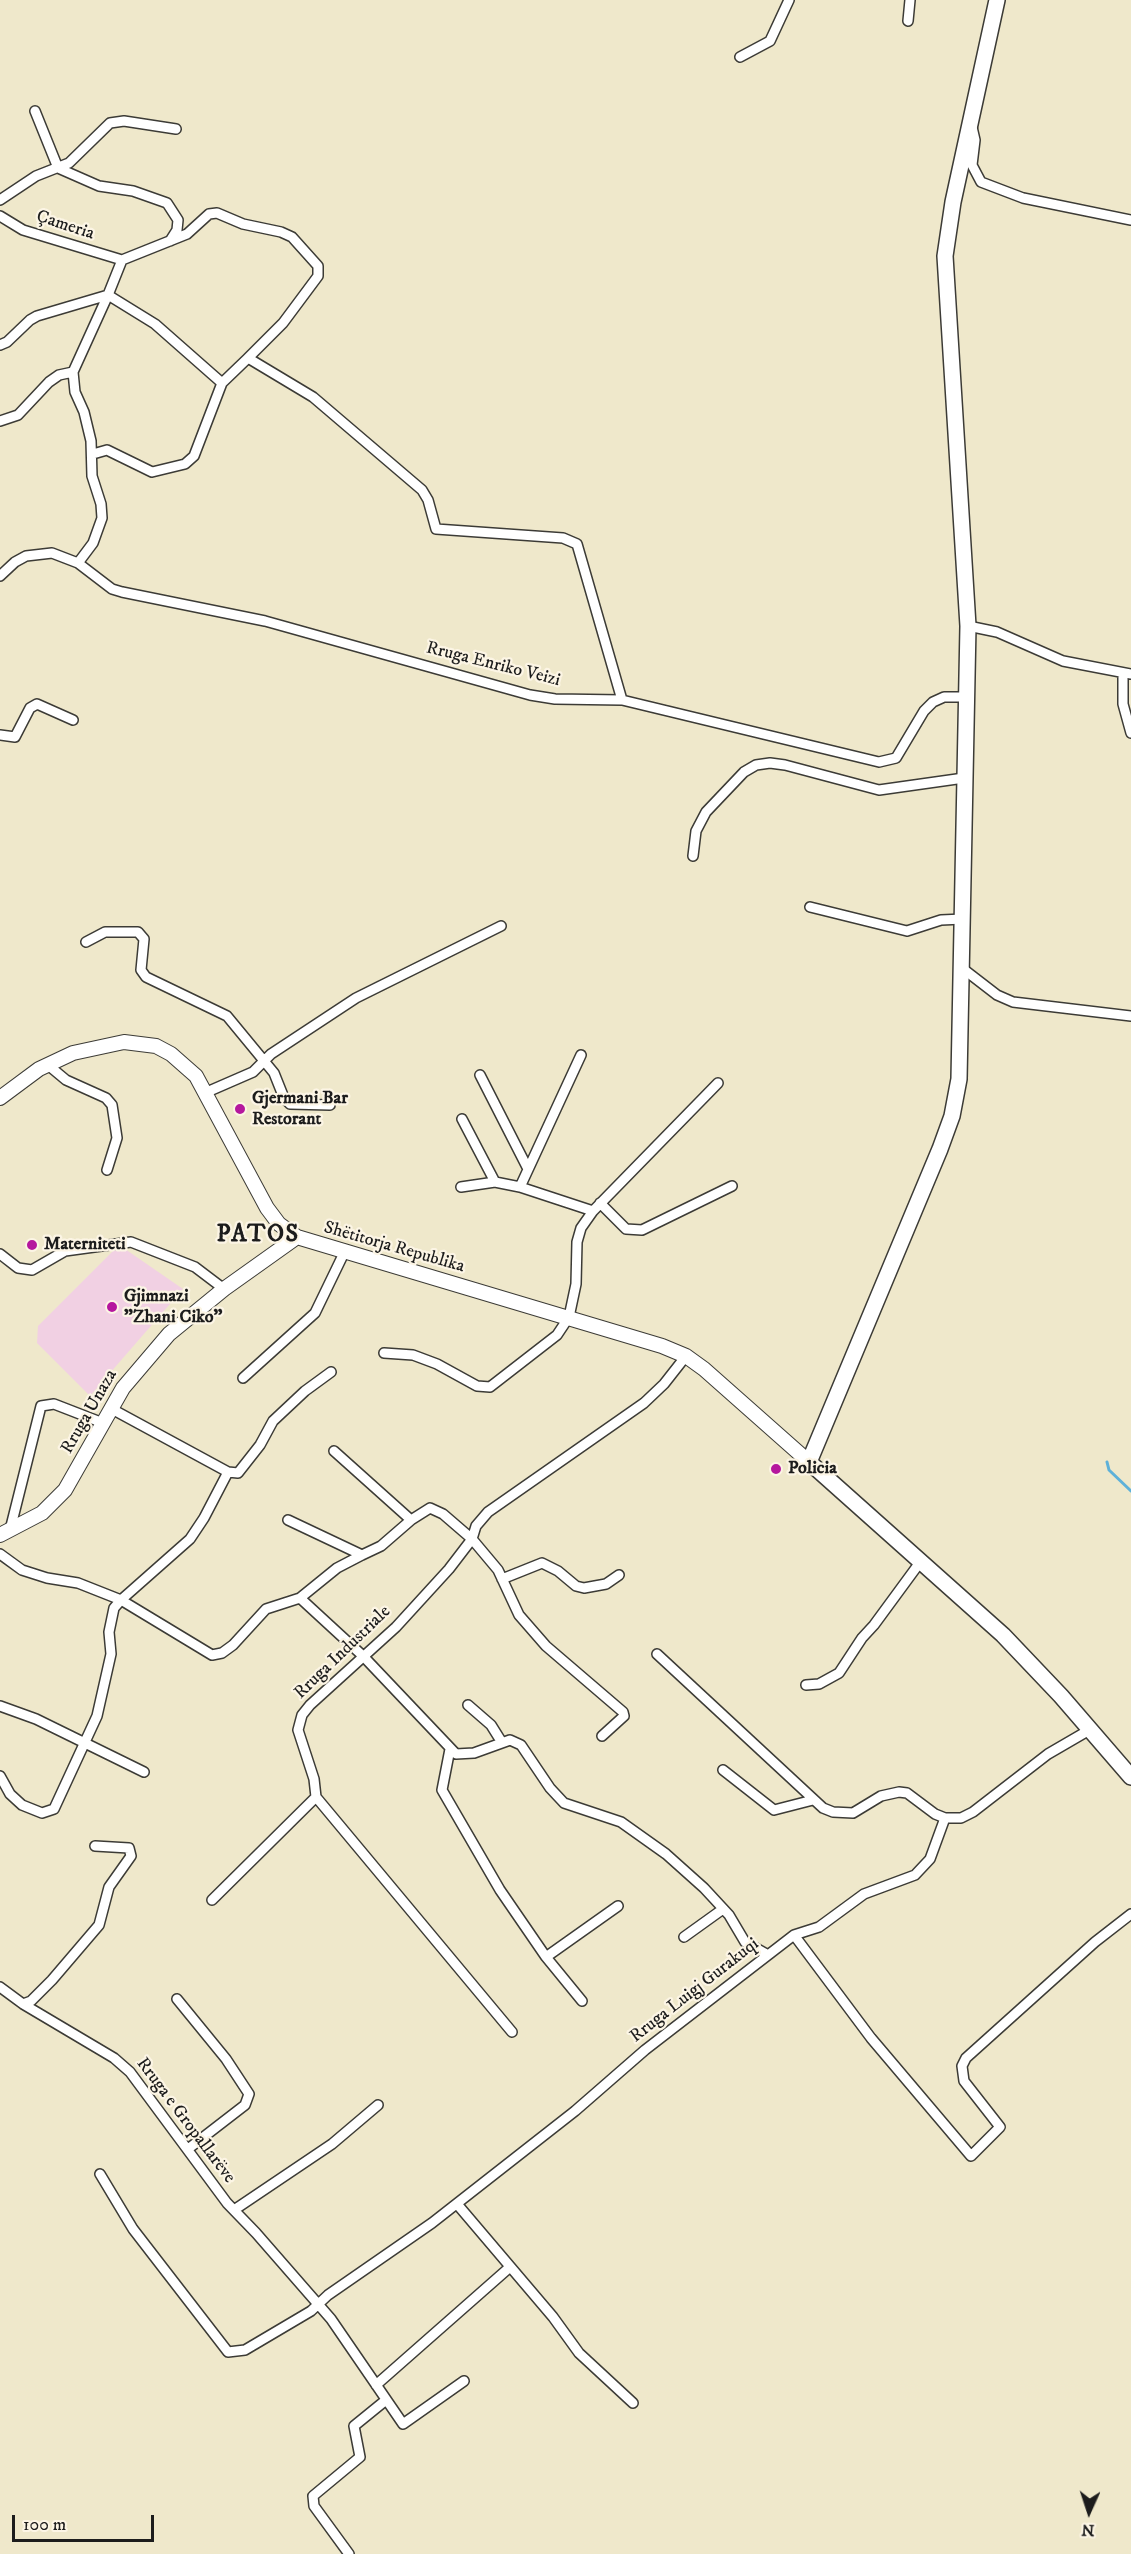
<!DOCTYPE html>
<meta charset="utf-8">
<style>
body{margin:0}
#map{position:relative;width:1131px;height:2554px;overflow:hidden;background:#efe8cb;font-family:"IM FELL DW Pica",serif}
canvas{display:block}
.north{position:absolute;left:1059px;top:2482px;width:60px;height:60px;-webkit-text-stroke:4px #fcf5e5;paint-order:stroke;rotate:183deg;font-size:16px;font-weight:700;line-height:24px;text-align:center;color:#1c1c1c}
.north::after{content:'';display:block;margin:auto;width:21px;height:27px;background:#1c1c1c;clip-path:polygon(50% 0,100% 100%,50% 72%,0 100%)}
.scale{position:absolute;left:12px;top:2515px;width:142px;height:27px;box-sizing:border-box;border:3px solid #1c1c1c;border-top:0;padding-left:8px;font-size:18px;line-height:21px;white-space:nowrap;color:#1c1c1c;-webkit-text-stroke:4px #fcf5e5;paint-order:stroke}
</style>
<div id="map">
<canvas width="1131" height="2554"></canvas>
<div class="north">N</div>
<div class="scale">100 m</div>
</div>
<script>
const c = document.querySelector('canvas').getContext('2d');
c.lineJoin = 'round';
function fill(path, color) {
  c.fillStyle = color;
  c.fill(path, 'evenodd');
}
function poly(rows) {
  const path = new Path2D();
  for (const r of rows) {
    path.moveTo(r[0], r[1]);
    for (let i = 2; i < r.length; i += 2) path.lineTo(r[i], r[i + 1]);
  }
  return path;
}
function trace(path, color, width, dash) {
  c.strokeStyle = color;
  c.lineWidth = width;
  c.lineCap = dash ? 'butt' : 'round';
  c.setLineDash(dash || []);
  c.stroke(path);
}
function drawText(font, color, halo, rows, align = 'center') {
  c.font = font + ' "IM FELL DW Pica",serif';
  c.lineWidth = 4.5;
  c.setLineDash([]);
  c.textBaseline = 'middle';
  c.strokeStyle = halo;
  c.fillStyle = color;
  for (const [text, x, y, turn = 0] of rows) {
    c.save();
    c.translate(x, y);
    c.rotate((+turn || 0) * Math.PI / 180);
    c.textAlign = isNaN(turn) ? turn : align;
    if (halo) c.strokeText(text, 0, 0);
    c.fillText(text, 0, 0);
    c.restore();
  }
}
fill(poly([
 [116,1248,125,1249,183,1289,90,1396,37,1343,38,1326]
]), '#f1d0e3');
trace(poly([
 [1107,1462,1109,1470,1131,1491]
]), '#5eb1d9', 3);
const minor = poly([
 [908,21,910,0],
 [740,57,770,41,789,0],
 [35,111,58,168,99,186,133,191,167,203,178,220,177,230,170,241],
 [972,127,975,140,972,165,981,182,1023,198,1131,220],
 [0,200,36,176,69,163,110,123,124,121,176,129],
 [0,216,23,230,122,260],
 [122,260,187,234,209,214,217,213,243,224,281,232,292,237,318,266,318,276,283,323,248,358],
 [0,345,7,342,30,320,37,316,108,295,122,260],
 [0,421,18,415,49,382,59,375,73,372],
 [93,454,107,450,152,472,185,464,194,456,222,383,248,358,313,397,422,490,428,500,436,529,563,538,577,544,622,700],
 [78,563,93,543,102,518,101,504,92,476,91,441,84,412,75,392,73,372,108,295,155,324,222,383],
 [0,576,15,562,26,556,52,553,78,563,112,589,122,592,265,621,530,695,555,699,622,700,879,762,896,758,924,711,933,702,944,697,966,697],
 [968,626,997,632,1063,661,1131,674],
 [1123,673,1123,704,1131,733],
 [0,735,15,737,30,708,37,704,73,720],
 [693,856,696,831,706,812,744,772,756,765,770,763,785,765,879,790,964,778],
 [810,907,907,931,941,920,963,919],
 [86,942,105,932,138,932,144,939,141,970,146,977,227,1016,274,1073,284,1098,290,1104,330,1105],
 [962,968,997,995,1013,1002,1131,1016],
 [48,1065,66,1080,106,1098,112,1105,117,1138,107,1170],
 [480,1075,528,1169],
 [207,1092,253,1072,271,1054,356,998,501,926],
 [462,1119,495,1182],
 [461,1187,495,1182,520,1187,593,1211],
 [520,1187,581,1055],
 [600,1203,626,1229,642,1230,732,1186],
 [0,1254,18,1268,32,1270,65,1251,131,1242,195,1267,224,1289],
 [384,1353,413,1355,437,1364,477,1386,490,1387,557,1335,569,1317,576,1284,577,1242,581,1228,593,1211,718,1083],
 [243,1378,315,1313,344,1253],
 [110,1408,228,1472,238,1473,260,1445,273,1421,305,1391,331,1372],
 [334,1451,411,1520],
 [288,1520,362,1555,381,1546,411,1520,430,1508,443,1514,472,1539,449,1569,396,1627,310,1705,302,1715,298,1730,314,1779,316,1797,512,2032],
 [10,1530,41,1406,54,1404,103,1423],
 [0,1554,22,1570,47,1578,78,1583,121,1600,212,1655,222,1653,233,1645,266,1609,300,1598,337,1568,362,1555],
 [502,1579,542,1563,558,1571,576,1586,584,1588,606,1584,619,1575],
 [300,1598,363,1656,456,1754,474,1753,510,1740,521,1745,550,1788,564,1803,621,1822,666,1854,704,1888,729,1915,745,1942,768,1955],
 [657,1654,823,1808,833,1812,853,1813,881,1796,899,1792,907,1793,935,1814,945,1818],
 [806,1685,819,1684,839,1673,862,1638,874,1625,921,1561],
 [468,1705,491,1725,501,1741],
 [0,1706,36,1719,144,1772],
 [602,1736,624,1716,623,1712,546,1646,519,1615,498,1570,472,1539,476,1526,488,1512,644,1403,664,1384,686,1356],
 [450,1749,442,1790,500,1890,546,1957,582,2001],
 [723,1770,774,1810,813,1800],
 [0,1776,10,1794,22,1805,42,1813,54,1809,97,1716,111,1654,109,1632,114,1608,121,1600,190,1539,204,1518,228,1472],
 [212,1900,316,1797],
 [794,1935,871,2038,971,2156,1000,2127,964,2081,962,2066,966,2058,1095,1942,1131,1914],
 [684,1937,723,1909],
 [546,1957,618,1906],
 [0,1987,23,2004,114,2058,130,2072,227,2203,256,2233,331,2319,403,2424,464,2381],
 [177,1999,226,2059,249,2094,245,2105,188,2149],
 [23,2004,31,2001,52,1980,99,1925,109,1887,131,1856,129,1848,95,1846],
 [100,2174,133,2229,228,2352,245,2350,311,2311,328,2295,432,2223,575,2111,645,2050,794,1935,819,1927,864,1894,915,1875,930,1859,945,1818,961,1818,973,1812,1048,1754,1091,1729],
 [457,2204,553,2317,579,2353,633,2403],
 [234,2210,332,2144,378,2105],
 [376,2385,510,2267],
 [349,2554,314,2506,313,2496,360,2457,354,2426,386,2400]
]);
const secondary = poly([
 [0,1098,39,1069,73,1053,124,1042,156,1046,171,1054,196,1076,267,1208,279,1224,297,1237,662,1346,686,1356,704,1369,809,1462],
 [0,1535,42,1513,65,1490,123,1388,169,1334,224,1289,297,1237]
]);
const primary = poly([
 [997,0,953,202,945,256,968,626,959,1079,952,1116,940,1149,809,1462,1003,1635,1061,1696,1131,1777]
]);
trace(minor, '#3c3b36', 12);
trace(secondary, '#3c3b36', 16);
trace(primary, '#3c3b36', 18);
trace(minor, '#fff', 9);
trace(secondary, '#fff', 14);
trace(primary, '#fff', 15);
for (const [x, y, r, color] of [
 [240,1109,6,"#b5179e"],
 [32,1245,6,"#b5179e"],
 [112,1307,6,"#b5179e"],
 [776,1469,6,"#b5179e"]
]) {
  const dot = new Path2D();
  dot.arc(x, y, r, 0, 2 * Math.PI);
  c.fillStyle = color;
  c.fill(dot);
  trace(dot, '#fcf5e5', 2);
}
drawText('18px', '#1c1c1c', '#fcf5e5', [
 ["Çameria",65,226,18],
 ["Rruga Enriko Veizi",493,665,14],
 ["Shëtitorja Republika",394,1248,16],
 ["Rruga Unaza",90,1412,-60],
 ["Rruga Industriale",343,1653,-44],
 ["Rruga Luigj Gurakuqi",695,1991,-38],
 ["Rruga e Gropallarëve",185,2121,53]
]);
drawText('bold 18px', '#1c1c1c', '#fcf5e5', [
 ["Gjermani Bar",252,1099],
 ["Restorant",252,1120],
 ["Materniteti",44,1245],
 ["Gjimnazi",124,1297],
 ["\"Zhani Ciko\"",124,1318],
 ["Policia",788,1469]
], 'left');
c.letterSpacing = '1.5px';
drawText('bold 24px', '#1c1c1c', '#fcf5e5', [
 ["PATOS",258,1236]
]);
c.letterSpacing = '0px';
</script>
